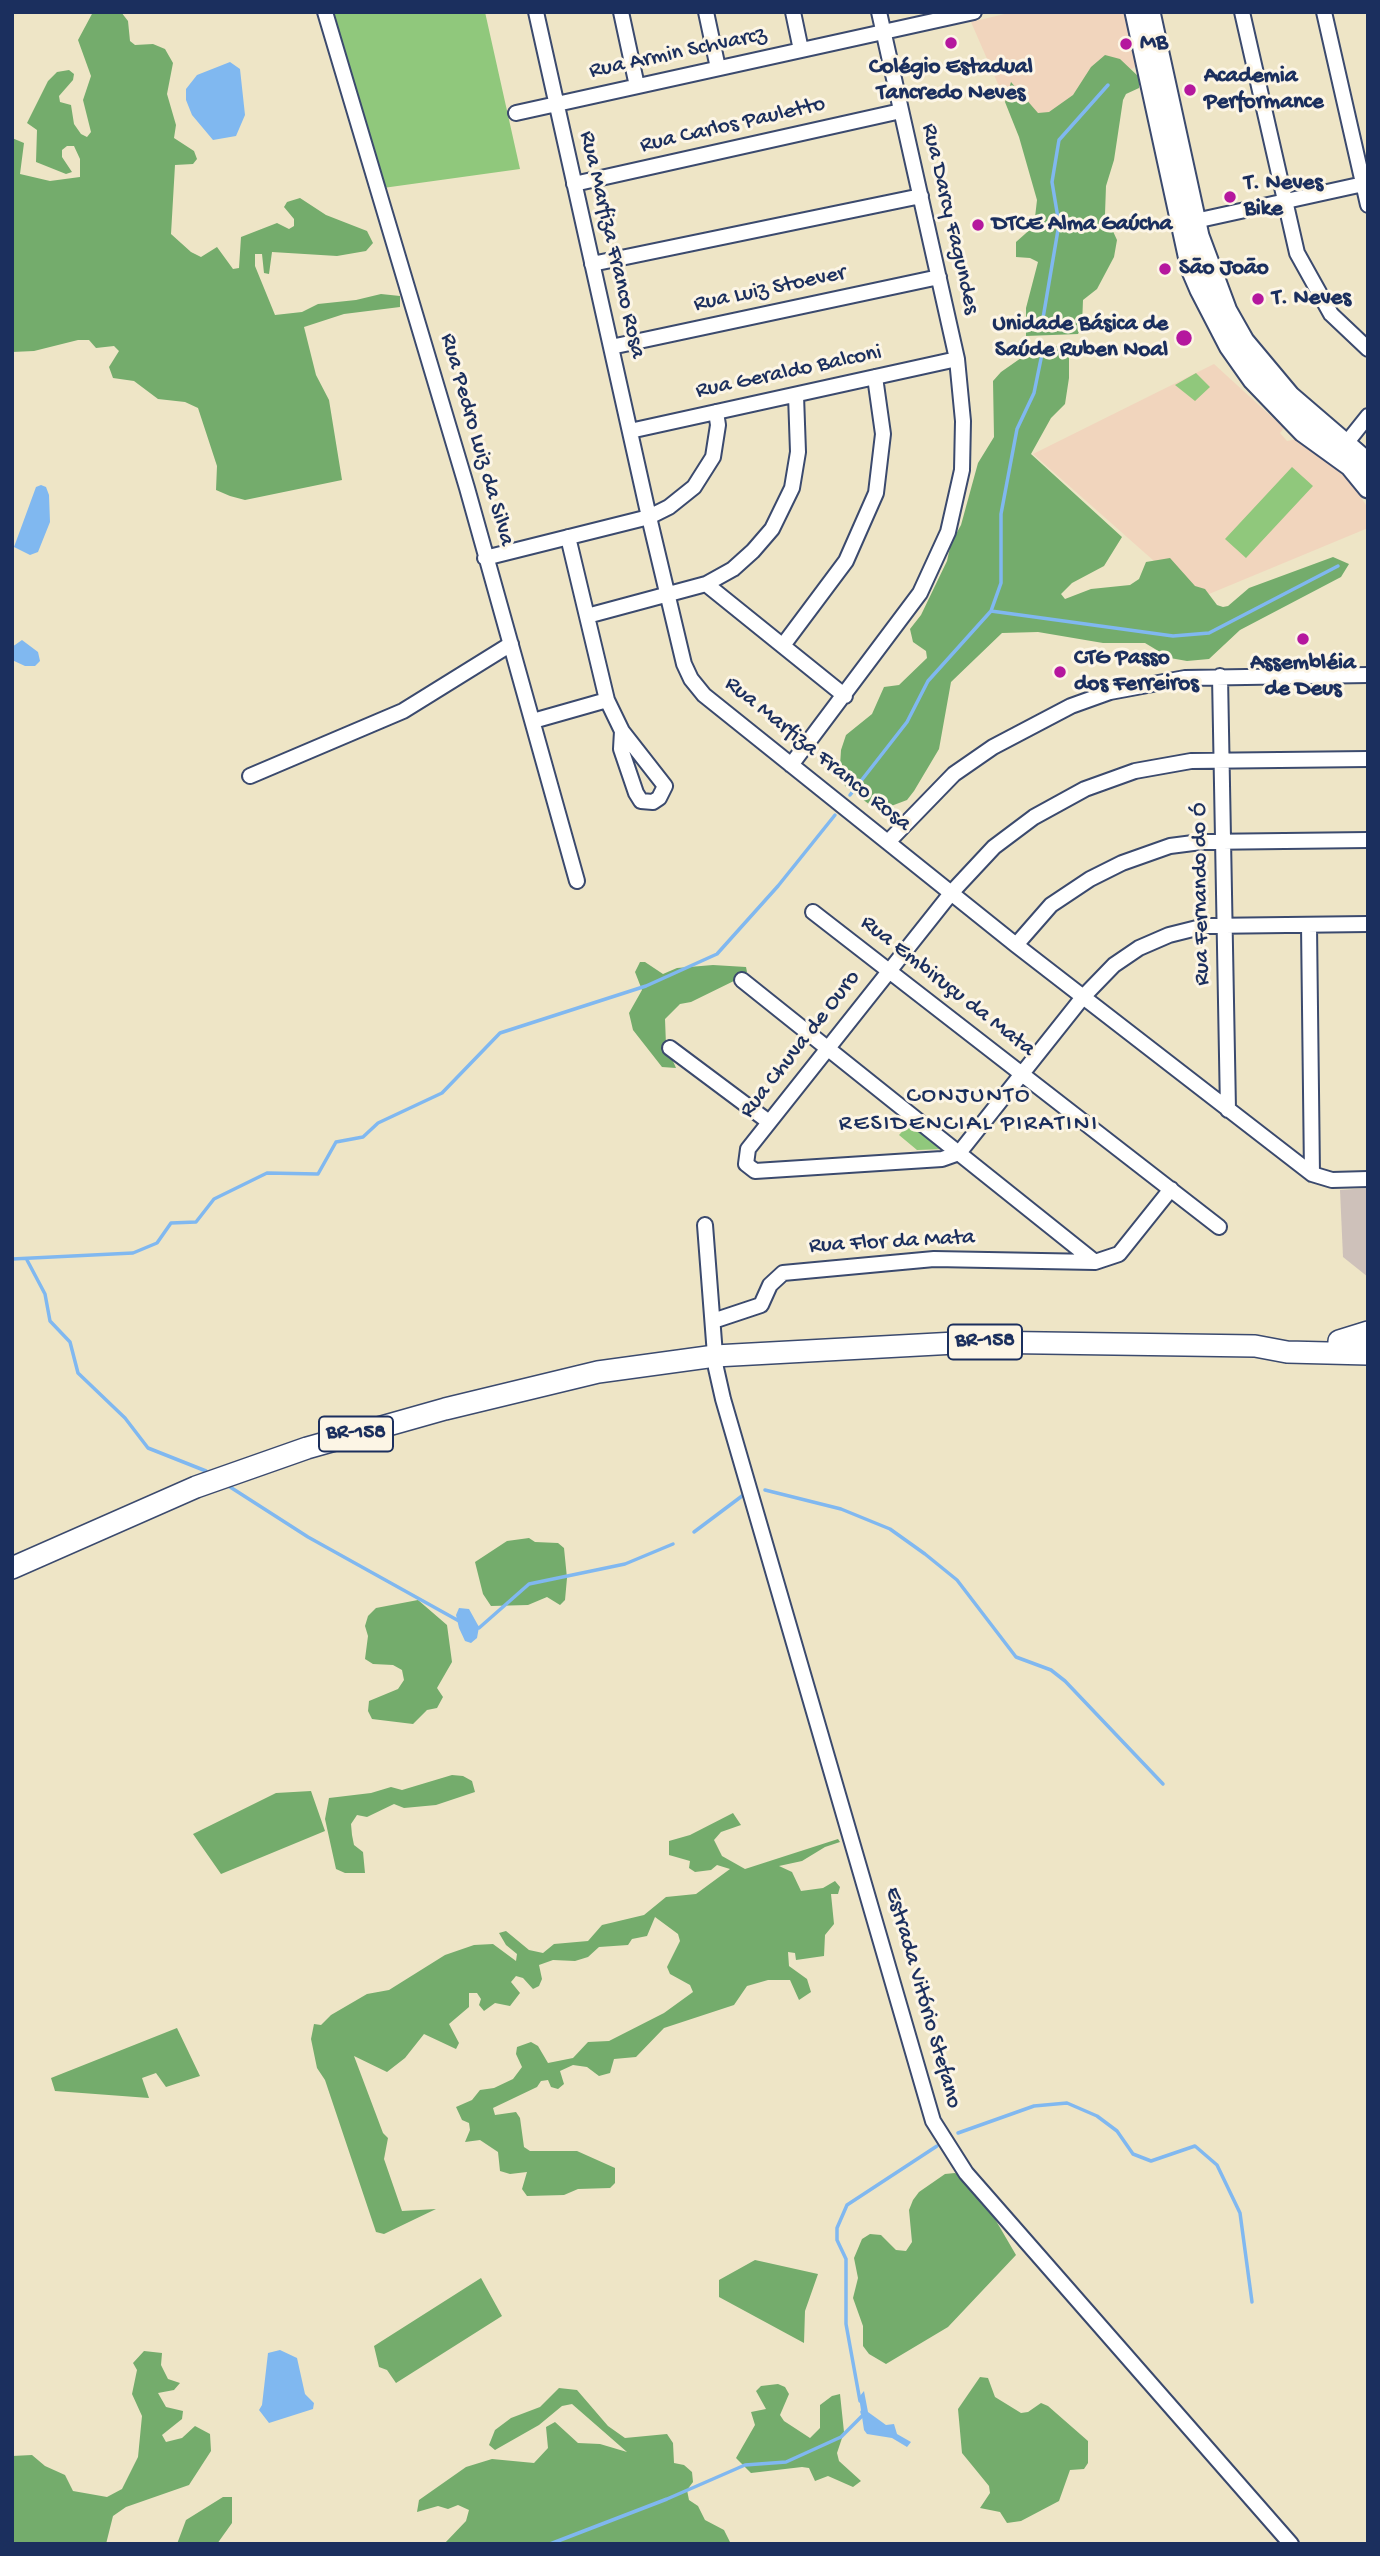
<!DOCTYPE html>
<meta charset="utf-8">
<style>
body{margin:0}
#map{position:relative;width:1380px;height:2556px;overflow:hidden;background:#eee5c6;font-family:"Gochi Hand",sans-serif}
canvas{display:block}
.frame{position:absolute;inset:0;border:14px solid #1b2f5e;pointer-events:none}
</style>
<div id="map">
<canvas width="1380" height="2556"></canvas>
<div class="frame"></div>
</div>
<script>
const c = document.querySelector('canvas').getContext('2d');
c.lineJoin = 'round';
function fill(path, color) {
  c.fillStyle = color;
  c.fill(path, 'evenodd');
}
function poly(rows) {
  const path = new Path2D();
  for (const r of rows) {
    path.moveTo(r[0], r[1]);
    for (let i = 2; i < r.length; i += 2) path.lineTo(r[i], r[i + 1]);
  }
  return path;
}
function trace(path, color, width, dash) {
  c.strokeStyle = color;
  c.lineWidth = width;
  c.lineCap = dash ? 'butt' : 'round';
  c.setLineDash(dash || []);
  c.stroke(path);
}
function drawText(font, color, halo, rows, align = 'center') {
  c.font = font + ' "Gochi Hand",sans-serif';
  c.lineWidth = 6;
  c.setLineDash([]);
  c.textBaseline = 'middle';
  c.strokeStyle = halo;
  c.fillStyle = color;
  for (const [text, x, y, turn = 0] of rows) {
    c.save();
    c.translate(x, y);
    c.rotate((+turn || 0) * Math.PI / 180);
    c.textAlign = isNaN(turn) ? turn : align;
    if (halo) c.strokeText(text, 0, 0);
    c.fillText(text, 0, 0);
    c.restore();
  }
}
fill(poly([
 [1013,12,1126,12,1137,66,1018,130,971,22],
 [1214,364,1284,428,1280,433,1287,441,1298,439,1349,480,1368,508,1368,528,1197,599,1033,454]
]), '#f1d5bd');
fill(poly([
 [1368,1188,1368,1277,1343,1257,1340,1190]
]), '#cec1ba');
fill(poly([
 [331,12,485,12,520,169,383,188],
 [1196,373,1210,387,1195,401,1175,385],
 [1292,467,1313,486,1246,558,1225,539],
 [911,1122,944,1149,917,1150,899,1135]
]), '#90c87c');
fill(poly([
 [93,12,121,12,128,21,130,41,135,45,153,44,165,49,173,63,167,94,176,125,174,138,194,151,197,159,193,164,175,165,171,234,191,252,201,257,217,247,233,269,239,268,241,237,277,223,289,229,294,226,294,219,284,207,287,202,300,198,326,215,367,231,373,243,366,251,337,256,272,252,269,274,264,273,262,254,255,254,255,266,275,315,302,312,318,304,356,300,381,294,400,296,400,307,344,314,304,327,316,375,329,400,342,480,245,500,230,496,216,490,217,466,198,408,185,402,158,399,134,381,113,378,109,367,119,351,114,346,96,348,89,340,78,340,34,351,12,352,12,138,24,143,20,174,50,181,80,177,80,159,74,146,67,146,62,150,62,157,72,172,66,174,36,162,37,130,27,123,48,81,57,72,69,70,74,74,73,80,59,96,60,102,71,105,74,124,81,134,87,137,91,132,83,100,91,76,78,40],
 [1105,55,1120,59,1139,77,1139,88,1126,94,1123,100,1114,160,1106,186,1105,214,1117,240,1114,257,1097,289,1083,300,1082,326,1078,334,1026,336,1026,308,1038,262,1030,258,1016,257,1016,242,1034,226,1037,200,1019,137,1005,102,1011,82,1038,113,1049,112,1073,95,1091,67],
 [1041,344,1069,348,1069,378,1065,404,1051,418,1031,454,1122,537,1104,566,1072,583,1061,594,1065,599,1091,589,1130,585,1139,579,1146,562,1170,558,1195,586,1205,589,1217,605,1223,607,1228,606,1249,588,1333,557,1349,564,1341,577,1240,630,1209,659,1187,661,1170,658,1145,643,1103,643,1038,632,1002,633,951,682,939,749,914,791,907,800,878,811,845,786,840,766,841,750,846,735,872,714,884,687,899,685,927,658,926,651,913,642,910,629,921,615,947,561,951,543,961,525,978,463,994,437,993,381,1001,372],
 [640,962,645,962,663,974,677,968,713,965,746,967,747,972,742,977,691,1002,680,1004,665,1019,666,1045,676,1068,662,1067,633,1030,629,1013,642,990,635,972],
 [529,1538,535,1542,558,1543,564,1548,567,1578,565,1600,560,1605,547,1597,528,1605,491,1606,483,1594,475,1562,507,1541],
 [418,1600,447,1625,452,1662,437,1688,443,1697,437,1708,427,1710,413,1724,372,1719,368,1711,369,1701,398,1689,404,1680,402,1670,393,1665,373,1664,365,1659,368,1636,365,1626,368,1616,376,1608],
 [452,1775,463,1776,472,1781,475,1792,436,1805,404,1808,394,1804,367,1817,357,1815,351,1824,352,1835,354,1845,363,1852,365,1873,345,1873,336,1869,325,1819,329,1798,371,1793,391,1787,402,1790],
 [311,1791,325,1831,221,1874,193,1834,276,1793],
 [733,1813,741,1825,721,1832,714,1840,722,1856,745,1869,838,1839,840,1842,825,1847,802,1861,779,1866,792,1872,801,1891,823,1888,835,1881,840,1887,838,1894,831,1894,834,1924,825,1935,824,1956,796,1960,795,1953,788,1952,789,1966,807,1979,811,1992,799,2000,790,1980,768,1980,747,1986,734,2005,664,2028,636,2057,614,2059,610,2073,599,2076,587,2067,573,2065,560,2071,564,2084,558,2089,551,2087,548,2080,541,2081,537,2087,493,2108,495,2115,516,2112,520,2118,524,2147,530,2151,577,2151,615,2168,615,2183,610,2188,578,2189,564,2195,527,2196,522,2189,527,2172,510,2174,500,2171,498,2152,480,2140,465,2142,470,2130,469,2123,462,2120,456,2107,472,2100,480,2090,494,2088,513,2079,522,2067,516,2054,517,2047,531,2042,538,2046,548,2063,573,2058,588,2042,609,2041,664,2013,693,1992,690,1985,670,1974,667,1967,680,1941,678,1934,655,1917,647,1936,632,1939,628,1945,599,1947,588,1957,575,1961,553,1960,539,1965,542,1979,539,1986,533,1989,523,1978,516,1976,511,1982,520,1993,510,2006,495,2003,484,2011,479,2005,481,1999,477,1993,469,1993,469,2007,449,2024,459,2043,456,2049,424,2034,405,2058,387,2072,354,2056,383,2133,388,2138,384,2159,402,2211,436,2209,384,2234,376,2232,325,2080,317,2068,311,2039,314,2024,321,2025,331,2015,367,1994,389,1990,445,1955,474,1945,493,1944,516,1961,517,1954,506,1945,499,1933,506,1931,529,1950,543,1953,554,1944,588,1941,602,1925,644,1915,666,1897,696,1894,730,1869,717,1865,711,1870,695,1872,689,1868,690,1861,669,1855,669,1841,690,1835],
 [177,2028,200,2076,166,2087,156,2073,142,2078,149,2098,55,2091,51,2078],
 [955,2173,964,2178,995,2219,1016,2255,948,2327,886,2364,869,2354,863,2346,863,2326,853,2298,858,2278,854,2258,862,2239,870,2234,881,2235,896,2250,906,2251,912,2242,909,2210,913,2200,919,2192,945,2174],
 [755,2260,818,2274,805,2311,804,2343,719,2297,719,2280],
 [481,2278,502,2316,396,2383,387,2370,379,2367,374,2346],
 [144,2351,162,2353,161,2365,168,2379,180,2383,174,2390,158,2393,166,2407,183,2411,182,2419,162,2435,166,2442,182,2438,195,2426,210,2434,211,2451,189,2485,126,2507,113,2516,106,2544,12,2544,12,2456,32,2455,45,2466,65,2475,73,2491,107,2497,122,2489,138,2457,142,2416,132,2394,137,2370,133,2363],
 [980,2377,988,2378,995,2397,1021,2413,1028,2412,1041,2403,1048,2406,1088,2441,1088,2463,1084,2469,1070,2470,1059,2501,1021,2521,1007,2523,1000,2512,980,2508,990,2493,989,2486,962,2453,958,2409],
 [778,2384,785,2387,789,2394,780,2415,784,2421,810,2438,820,2428,820,2405,832,2396,840,2394,844,2432,837,2453,839,2461,861,2481,853,2487,828,2476,815,2481,809,2468,802,2467,751,2473,736,2458,755,2425,751,2412,766,2409,756,2391,761,2386],
 [559,2388,577,2390,608,2426,625,2438,667,2434,673,2443,674,2463,684,2465,692,2472,693,2482,687,2490,689,2500,698,2506,705,2520,724,2530,731,2544,444,2544,466,2521,469,2510,458,2505,448,2509,438,2506,417,2512,419,2500,466,2467,492,2459,534,2463,548,2448,546,2427,555,2422,578,2443,600,2444,627,2452,572,2404,562,2406,539,2425,495,2450,489,2445,495,2430,511,2418,540,2407],
 [223,2497,232,2497,232,2523,217,2544,177,2544,186,2520]
]), '#74ac6c');
fill(poly([
 [230,62,240,69,245,115,236,136,213,140,192,115,186,100,186,89,197,75],
 [41,485,46,487,49,495,50,522,38,552,30,555,14,547,36,487],
 [22,640,38,652,40,661,35,666,25,666,12,660,12,647],
 [459,1608,469,1609,479,1627,477,1638,471,1643,465,1641,459,1628,456,1615],
 [280,2350,297,2358,305,2394,314,2403,313,2409,269,2423,259,2410,262,2405,268,2353],
 [864,2391,868,2412,886,2425,894,2424,897,2434,911,2442,907,2447,892,2438,867,2434,864,2430,859,2397]
]), '#80b8f0');
trace(poly([
 [1042,324,1059,224,1052,182,1059,140,1108,85],
 [991,611,1173,636,1209,633,1338,566],
 [850,795,907,722,928,681,991,611,1001,583,1001,514,1017,429,1034,393,1043,349],
 [12,1259,133,1253,157,1243,171,1223,196,1222,214,1199,267,1173,318,1174,336,1142,363,1137,378,1123,442,1093,500,1033,646,986,717,954,778,886,835,815],
 [27,1260,45,1294,50,1321,70,1342,78,1373,125,1418,148,1448,206,1471],
 [227,1485,308,1537,459,1621],
 [765,1490,841,1509,890,1529,925,1554,957,1580,1016,1657,1051,1670,1065,1681,1163,1784],
 [694,1532,746,1493],
 [476,1627,479,1628,529,1584,625,1564,673,1544],
 [958,2133,1034,2106,1067,2103,1097,2116,1117,2131,1133,2154,1151,2161,1195,2146,1217,2165,1240,2213,1252,2302],
 [860,2401,846,2324,846,2259,837,2240,837,2228,847,2205,937,2146],
 [550,2544,667,2499,745,2465,786,2462,841,2437,863,2415,862,2412]
]), '#80b8f0', 3.5);
const minor = poly([
 [325,12,467,488,577,881],
 [536,12,649,517,684,664,691,679,704,695,1016,945,1312,1174,1332,1180,1368,1179],
 [621,12,637,86],
 [706,12,718,68],
 [793,12,801,50],
 [1242,12,1297,253,1331,314,1368,349],
 [1324,12,1368,205],
 [516,113,974,12],
 [574,184,901,111],
 [1186,223,1368,183],
 [592,264,921,196],
 [611,347,939,277],
 [630,431,957,359],
 [1340,451,1368,416],
 [568,537,607,700,622,731,665,786,659,798,653,802,641,801,636,793,621,749,622,731],
 [485,558,649,517,669,507,694,487,713,457,718,425,716,412],
 [706,584,845,696],
 [587,616,706,584,733,569,753,551,772,529,792,488,798,452,796,395],
 [784,644,846,561,876,493,883,434,875,377],
 [1220,676,1228,1110],
 [533,721,607,700],
 [1368,759,1191,761,1135,771,1085,789,1034,817,994,847,952,892,748,1149,746,1164,755,1171,942,1159,959,1153,1083,997,1114,965,1139,948,1169,935,1205,926,1368,924],
 [791,765,920,593,948,532,962,470,963,421,957,359,879,12],
 [250,776,403,711,511,644],
 [888,842,954,774,993,747,1071,706,1110,692,1185,678,1368,675],
 [813,912,1219,1227],
 [1309,925,1312,1174],
 [1016,945,1051,905,1090,879,1122,863,1170,846,1201,842,1368,840],
 [742,980,1095,1262],
 [670,1048,769,1122],
 [705,1225,716,1368,723,1399,933,2121,966,2173,1291,2544],
 [713,1321,761,1305,770,1285,783,1273,934,1259,1095,1262,1119,1254,1171,1189]
]);
const major = poly([
 [1135,12,1191,269,1200,290,1229,346,1253,380,1303,432,1350,466,1368,488],
 [1150,12,1199,236,1227,311,1244,341,1290,396,1368,463]
]);
const highway = poly([
 [1339,1341,1368,1332],
 [12,1568,196,1487,307,1448,445,1409,598,1372,715,1356,974,1342,1255,1346,1287,1352,1368,1354]
]);
trace(minor, '#3b4a6e', 18);
trace(major, '#3b4a6e', 23);
trace(highway, '#3b4a6e', 24);
trace(minor, '#fff', 14);
trace(major, '#fff', 19);
trace(highway, '#fff', 21);
for (const [x, y, r, color] of [
 [951,43,7,"#b5179e"],
 [1126,44,7,"#b5179e"],
 [1190,90,7,"#b5179e"],
 [1230,197,7,"#b5179e"],
 [978,225,7,"#b5179e"],
 [1165,269,7,"#b5179e"],
 [1258,299,7,"#b5179e"],
 [1184,338,9,"#b5179e"],
 [1303,639,7,"#b5179e"],
 [1060,672,7,"#b5179e"]
]) {
  const dot = new Path2D();
  dot.arc(x, y, r, 0, 2 * Math.PI);
  c.fillStyle = color;
  c.fill(dot);
  trace(dot, '#fcf5e5', 2.5);
}
for (const [x, y, w] of [
 [985,1342,74],
 [356,1434,74]
]) {
  const box = new Path2D();
  box.roundRect(x - w / 2, y - 17.5, w, 35, 5);
  c.fillStyle = '#fcf5e5';
  c.fill(box);
  trace(box, '#1b2f5e', 2);
}
drawText('bold 21px', '#1b2f5e', null, [
 ["BR-158",985,1342],
 ["BR-158",356,1434]
]);
drawText('bold 23px', '#1b2f5e', '#fcf5e5', [
 ["MB",1140,44],
 ["Colégio Estadual",951,68,"center"],
 ["Tancredo Neves",951,94,"center"],
 ["Academia",1204,77],
 ["Performance",1204,103],
 ["T. Neves",1244,184],
 ["Bike",1244,210],
 ["DTCE Alma Gaúcha",992,225],
 ["São João",1179,269],
 ["T. Neves",1272,299],
 ["Unidade Básica de",1168,325,"right"],
 ["Saúde Ruben Noal",1168,351,"right"],
 ["CTG Passo",1074,659],
 ["dos Ferreiros",1074,685],
 ["Assembléia",1303,664,"center"],
 ["de Deus",1303,690,"center"]
], 'left');
drawText('23px', '#1b2f5e', '#fcf5e5', [
 ["Rua Armin Schvarcz",678,54,-12],
 ["Rua Carlos Pauletto",733,126,-13],
 ["Rua Darcy Fagundes",949,219,77],
 ["Rua Marfiza Franco Rosa",611,245,77],
 ["Rua Luiz Stoever",770,290,-12],
 ["Rua Geraldo Balconi",789,373,-12],
 ["Rua Pedro Luiz da Silva",476,440,74],
 ["Rua Marfiza Franco Rosa",817,755,39],
 ["Rua Fernando do Ó",1202,894,-91],
 ["Rua Embiruçu da Mata",947,987,38],
 ["Rua Chuva de Ouro",801,1045,-52],
 ["Rua Flor da Mata",892,1243,-3],
 ["Estrada Vitório Stefano",922,1998,74]
]);
c.letterSpacing = '2px';
drawText('24px', '#1b2f5e', '#fcf5e5', [
 ["CONJUNTO",969,1097],
 ["RESIDENCIAL PIRATINI",969,1125]
]);
c.letterSpacing = '0px';
</script>
